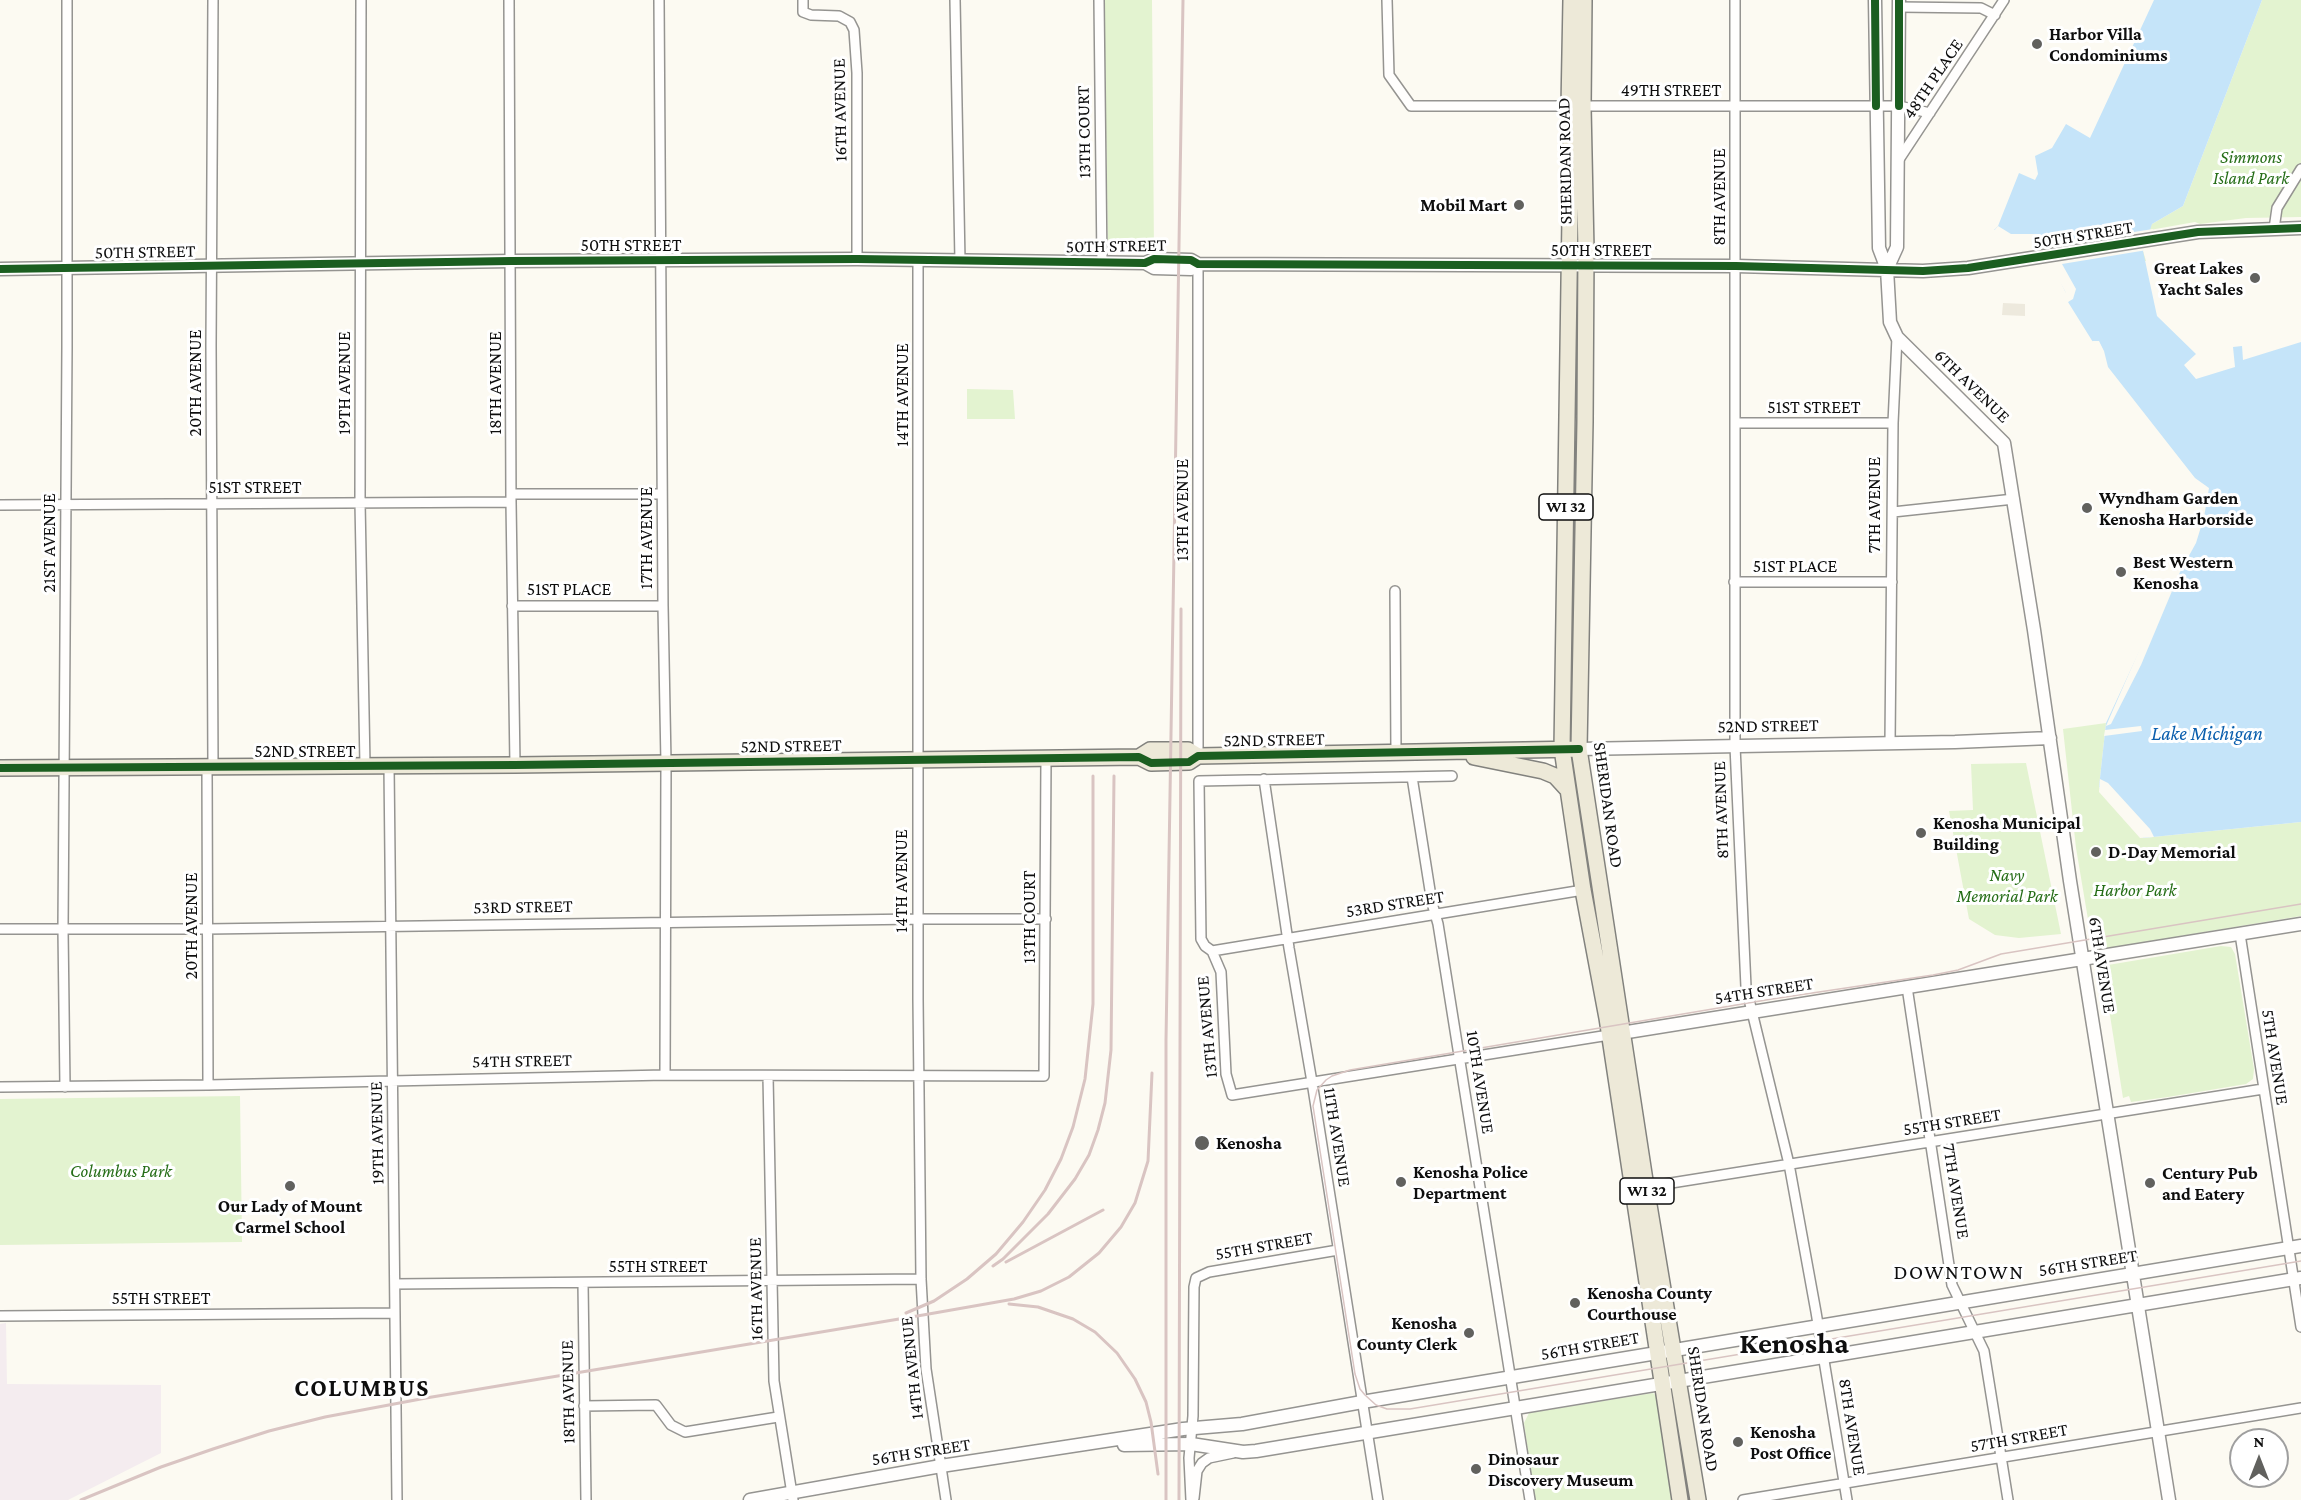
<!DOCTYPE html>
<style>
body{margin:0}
#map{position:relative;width:2301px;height:1500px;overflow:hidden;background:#fcfaf2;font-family:"Crimson Pro",serif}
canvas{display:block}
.north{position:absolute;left:2229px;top:1428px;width:60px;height:60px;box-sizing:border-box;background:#fff;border:2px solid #9f9f9f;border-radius:50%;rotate:0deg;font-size:16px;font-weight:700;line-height:24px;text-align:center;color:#0e0e0e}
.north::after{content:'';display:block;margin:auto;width:21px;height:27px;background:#61615e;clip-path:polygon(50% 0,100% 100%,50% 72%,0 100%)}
</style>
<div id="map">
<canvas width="2301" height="1500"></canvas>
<div class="north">N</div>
</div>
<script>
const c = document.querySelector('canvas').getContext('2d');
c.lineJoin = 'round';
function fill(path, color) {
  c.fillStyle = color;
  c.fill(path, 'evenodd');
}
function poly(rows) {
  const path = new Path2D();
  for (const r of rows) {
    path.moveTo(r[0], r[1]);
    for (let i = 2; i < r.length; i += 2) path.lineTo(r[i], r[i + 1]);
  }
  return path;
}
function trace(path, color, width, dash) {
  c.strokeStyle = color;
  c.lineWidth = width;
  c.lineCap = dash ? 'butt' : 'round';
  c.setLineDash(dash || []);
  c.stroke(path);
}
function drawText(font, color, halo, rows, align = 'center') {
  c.font = font + ' "Crimson Pro",serif';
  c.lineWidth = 6;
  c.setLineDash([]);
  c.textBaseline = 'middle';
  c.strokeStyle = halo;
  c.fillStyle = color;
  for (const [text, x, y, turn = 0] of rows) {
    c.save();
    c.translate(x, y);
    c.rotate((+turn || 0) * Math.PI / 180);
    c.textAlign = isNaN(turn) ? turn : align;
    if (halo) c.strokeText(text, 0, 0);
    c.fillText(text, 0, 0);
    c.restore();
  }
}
fill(poly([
 [6,1323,7,1384,161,1385,161,1453,68,1500,0,1500,0,1324]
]), '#f4ecef');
fill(poly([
 [1104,0,1152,0,1154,253,1115,253,1108,247],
 [2262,0,2301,0,2301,217,2246,218,2200,224,2195,222,2150,230,2143,251,2146,261,2130,263,2152,224,2183,206],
 [967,389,1013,390,1015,419,967,419],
 [2106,723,2099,787,2143,838,2301,822,2301,916,2102,949,2092,943,2076,848,2063,729],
 [2026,763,2061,934,2019,938,1995,935,1969,919,1949,811,1973,810,1971,764],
 [2221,946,2231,947,2235,954,2254,1069,2253,1079,2246,1084,2168,1097,2131,1102,2129,1096,2123,1098,2103,971,2109,971,2108,965],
 [240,1096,242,1242,0,1245,0,1099],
 [1653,1393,1660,1399,1672,1500,1535,1500,1524,1423,1529,1413]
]), '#e3f3d0');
fill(poly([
 [2003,303,2025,304,2025,316,2002,315]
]), '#ede9dd');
fill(poly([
 [2154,0,2262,0,2183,206,2152,224,2143,251,2157,316,2196,354,2184,365,2196,379,2235,367,2233,347,2242,346,2243,360,2301,342,2301,822,2143,838,2099,787,2106,723,2194,533,2205,491,2107,372,2096,347,2068,302,2069,299,2042,245,1994,230,1998,226,2019,173,2035,180,2038,174,2035,156,2052,148,2066,124,2090,138]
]), '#c5e4f9');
fill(poly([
 [1998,226,2011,234,2038,234,2048,238,2052,245,2153,229,2147,250,2062,264,2076,289,2073,299,2068,302,2065,291,2040,247,2034,243,2006,243,1992,233],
 [2092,341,2099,341,2104,351,2108,367,2195,478,2209,488,2204,517,2196,543,2180,572,2141,665,2111,724,2106,726,2191,532,2202,492,2191,481,2162,441,2104,373],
 [2141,726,2142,731,2104,736,2105,730],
 [2100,779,2108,783,2150,829,2154,837,2140,838,2099,792]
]), '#fcfaf2');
const minor = poly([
 [213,0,211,345,213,766],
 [361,0,360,502,365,765],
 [509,0,511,502,515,765],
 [659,0,663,606,666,763,665,1075],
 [803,0,803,12,811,15,839,16,850,22,854,30,857,73,857,259],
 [955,0,960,261],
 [1099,0,1102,263],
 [1387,0,1389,75,1411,106,1899,106,1930,113],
 [1735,0,1735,746,1746,987,1789,1164,1816,1312,1847,1500],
 [1899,7,1981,8,1995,15],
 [1898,161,2004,0],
 [2274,229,2277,208,2301,169],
 [918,260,918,999,921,1279,926,1369,946,1500],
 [1198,264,1198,756],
 [1735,423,1893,423],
 [511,494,662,494],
 [0,505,511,502],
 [1893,512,2014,499],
 [1734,582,1892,582],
 [1395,591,1396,753],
 [512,606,663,606],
 [1890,743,1893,423,1897,337],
 [207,766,208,1085],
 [389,766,397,1500],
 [1452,776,1199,781,1201,939,1205,946,1212,951,1221,972,1226,1074,1232,1095,1609,1035],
 [1412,777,1432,903,1438,924,1530,1500],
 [1264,779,1289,948,1312,1082,1378,1500],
 [0,929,207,929,918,919,1046,919],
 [2240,934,2301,1327],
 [1212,951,1583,890],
 [1907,987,1952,1285,1984,1351,2008,1500],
 [768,1076,774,1381,793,1500],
 [0,1087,208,1085,665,1075,1044,1076,1046,759],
 [65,1087,63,929,67,347,67,0],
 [1646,1187,2263,1089],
 [583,1283,586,1500],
 [395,1284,921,1279],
 [0,1316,394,1313],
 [584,1406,656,1405,671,1425,685,1432,778,1417],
 [1194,1498,1197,1471,1202,1463,1209,1458,1233,1453],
 [1191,1500,1189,1458,1193,1416,1194,1287,1196,1278,1209,1272,1338,1250],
 [1743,1500,2301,1408]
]);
const tertiary = poly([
 [1875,0,1879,248,1887,269,1890,322,1897,337,2004,443,2034,630,2070,881,2169,1500],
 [1145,263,1154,268,1191,269,1198,264],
 [0,269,511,261,857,259,1145,263,1154,259,1191,260,1198,264,1736,266,1923,271,1968,268,2198,232,2301,228],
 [1887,269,1897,247,1899,0],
 [1579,749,1955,742,2050,738],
 [1615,1034,2301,924],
 [1124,1445,1191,1444,1243,1452,1256,1451,2301,1278],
 [750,1500,941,1466,1183,1429,1242,1424,1362,1402,2301,1246]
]);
const primary = poly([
 [1571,0,1569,107,1571,150,1562,749,1583,890,1607,1018,1680,1500],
 [1584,0,1583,107,1586,250,1585,422,1579,749,1646,1187,1698,1500],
 [1139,757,1150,750,1188,750,1198,756],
 [1474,757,1543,771,1555,776,1566,788],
 [0,768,515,765,1139,757,1151,763,1189,762,1198,756,1579,749]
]);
trace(minor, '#959491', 12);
trace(tertiary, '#959491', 15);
trace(primary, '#82827e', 18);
trace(minor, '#fffefd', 9);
trace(tertiary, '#fffefd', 12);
trace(primary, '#ede9d8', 15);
trace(poly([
 [2301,904,2001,954,1958,970,1933,975,1772,999,1350,1070,1332,1076,1326,1080,1317,1090,1313,1106,1355,1374,1360,1389,1365,1395,1376,1405,1387,1409,1410,1409,2301,1261]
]), '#d9c4c2', 1.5);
trace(poly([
 [1006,1262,1103,1210],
 [993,1266,1003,1259,1048,1214,1075,1179,1089,1155,1098,1130,1105,1103,1111,1050,1114,776],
 [1009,1304,1038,1307,1073,1319,1095,1332,1117,1353,1135,1379,1146,1402,1151,1422,1158,1474],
 [906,1313,934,1301,967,1279,996,1254,1023,1222,1045,1190,1061,1159,1073,1127,1085,1079,1093,1004,1093,776],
 [81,1500,161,1467,213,1449,269,1431,325,1417,426,1398,923,1315,1014,1299,1041,1291,1069,1277,1099,1253,1121,1227,1135,1203,1148,1161,1152,1073],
 [1166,1500,1166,1040,1183,0],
 [1179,1500,1181,609]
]), '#d9c4c2', 3);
trace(poly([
 [1875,0,1876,106],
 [1899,106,1899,0],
 [0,269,511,261,857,259,1145,263,1154,259,1191,260,1198,264,1736,266,1923,271,1968,268,2198,232,2301,228],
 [0,768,515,765,1139,757,1151,763,1189,762,1198,756,1579,749]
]), '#1b5e20', 8);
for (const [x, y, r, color] of [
 [2037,44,6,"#61615e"],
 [1519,205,6,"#61615e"],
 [2255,278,6,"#61615e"],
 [2087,508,6,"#61615e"],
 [2121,572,6,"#61615e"],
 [1921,833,6,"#61615e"],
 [2096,852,6,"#61615e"],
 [1202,1143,8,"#61615e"],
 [1401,1182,6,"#61615e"],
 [2150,1183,6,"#61615e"],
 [290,1186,6,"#61615e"],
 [1575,1303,6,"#61615e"],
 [1469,1333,6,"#61615e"],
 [1738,1442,6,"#61615e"],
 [1476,1469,6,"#61615e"]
]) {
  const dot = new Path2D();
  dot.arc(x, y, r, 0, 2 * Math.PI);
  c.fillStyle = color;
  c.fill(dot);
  trace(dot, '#fff', 2);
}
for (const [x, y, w] of [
 [1566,507,54],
 [1647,1191,54]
]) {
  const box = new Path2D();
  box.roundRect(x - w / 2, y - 13, w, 26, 4.5);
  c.fillStyle = '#fff';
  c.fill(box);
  trace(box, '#0e0e0e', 1.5);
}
drawText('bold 16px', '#0e0e0e', null, [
 ["WI 32",1566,507],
 ["WI 32",1647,1191]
]);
drawText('bold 18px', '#0e0e0e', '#fff', [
 ["Harbor Villa",2049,34],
 ["Condominiums",2049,55],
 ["Mobil Mart",1507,205,"right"],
 ["Great Lakes",2243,268,"right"],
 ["Yacht Sales",2243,289,"right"],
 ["Wyndham Garden",2099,498],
 ["Kenosha Harborside",2099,519],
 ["Best Western",2133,562],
 ["Kenosha",2133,583],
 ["Kenosha Municipal",1933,823],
 ["Building",1933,844],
 ["D-Day Memorial",2108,852],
 ["Kenosha",1216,1143],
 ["Kenosha Police",1413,1172],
 ["Department",1413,1193],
 ["Century Pub",2162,1173],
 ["and Eatery",2162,1194],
 ["Our Lady of Mount",290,1206,"center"],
 ["Carmel School",290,1227,"center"],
 ["Kenosha County",1587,1293],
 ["Courthouse",1587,1314],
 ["Kenosha",1457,1323,"right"],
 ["County Clerk",1457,1344,"right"],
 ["Kenosha",1750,1432],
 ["Post Office",1750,1453],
 ["Dinosaur",1488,1459],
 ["Discovery Museum",1488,1480]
], 'left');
drawText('18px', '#0e0e0e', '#fff', [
 ["48TH PLACE",1933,79,-56],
 ["49TH STREET",1671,90],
 ["16TH AVENUE",840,110,-91],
 ["13TH COURT",1084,132,-91],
 ["SHERIDAN ROAD",1565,161,-91],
 ["8TH AVENUE",1719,197,-90],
 ["50TH STREET",2083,235,-9],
 ["50TH STREET",631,245],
 ["50TH STREET",1116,246,-1],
 ["50TH STREET",1601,250],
 ["50TH STREET",145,252,-1],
 ["20TH AVENUE",195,383,-90],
 ["19TH AVENUE",344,383,-90],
 ["18TH AVENUE",495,383,-90],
 ["6TH AVENUE",1972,386,44],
 ["14TH AVENUE",902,395,-90],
 ["51ST STREET",1814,407],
 ["51ST STREET",255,487],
 ["7TH AVENUE",1874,505,-90],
 ["13TH AVENUE",1182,510,-90],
 ["17TH AVENUE",646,538,-90],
 ["21ST AVENUE",49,543,-90],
 ["51ST PLACE",1795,566],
 ["51ST PLACE",569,589],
 ["52ND STREET",1768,726,-1],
 ["52ND STREET",1274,740,-1],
 ["52ND STREET",791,746,-1],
 ["52ND STREET",305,751],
 ["SHERIDAN ROAD",1608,805,82],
 ["8TH AVENUE",1721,810,-92],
 ["14TH AVENUE",901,881,-90],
 ["53RD STREET",1395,904,-9],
 ["53RD STREET",523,907,-1],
 ["13TH COURT",1029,917,-90],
 ["20TH AVENUE",191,926,-90],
 ["6TH AVENUE",2102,965,81],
 ["54TH STREET",1764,991,-9],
 ["13TH AVENUE",1207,1027,-95],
 ["5TH AVENUE",2275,1057,81],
 ["54TH STREET",522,1061,-1],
 ["10TH AVENUE",1480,1082,81],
 ["55TH STREET",1952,1122,-9],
 ["19TH AVENUE",377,1133,-91],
 ["11TH AVENUE",1337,1137,81],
 ["7TH AVENUE",1956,1191,81],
 ["55TH STREET",1264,1246,-10],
 ["56TH STREET",2088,1263,-9],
 ["55TH STREET",658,1266],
 ["16TH AVENUE",756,1289,-91],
 ["55TH STREET",161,1298],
 ["56TH STREET",1590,1346,-10],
 ["14TH AVENUE",912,1368,-96],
 ["18TH AVENUE",568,1392,-91],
 ["SHERIDAN ROAD",1703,1409,81],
 ["8TH AVENUE",1852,1427,81],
 ["57TH STREET",2019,1438,-10],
 ["56TH STREET",921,1452,-9]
]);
drawText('italic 18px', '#256d17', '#fff', [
 ["Simmons",2251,157],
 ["Island Park",2251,178],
 ["Navy",2007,875],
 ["Memorial Park",2007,896],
 ["Harbor Park",2135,890],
 ["Columbus Park",121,1171]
]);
drawText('italic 20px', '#0a5ead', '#fff', [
 ["Lake Michigan",2207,734]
]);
c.letterSpacing = '1.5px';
drawText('21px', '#0e0e0e', '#fff', [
 ["DOWNTOWN",1959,1273]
]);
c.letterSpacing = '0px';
c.letterSpacing = '1.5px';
drawText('bold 24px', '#0e0e0e', '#fff', [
 ["COLUMBUS",362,1389]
]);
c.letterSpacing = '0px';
drawText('bold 30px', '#0e0e0e', '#fff', [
 ["Kenosha",1794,1344]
]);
</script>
